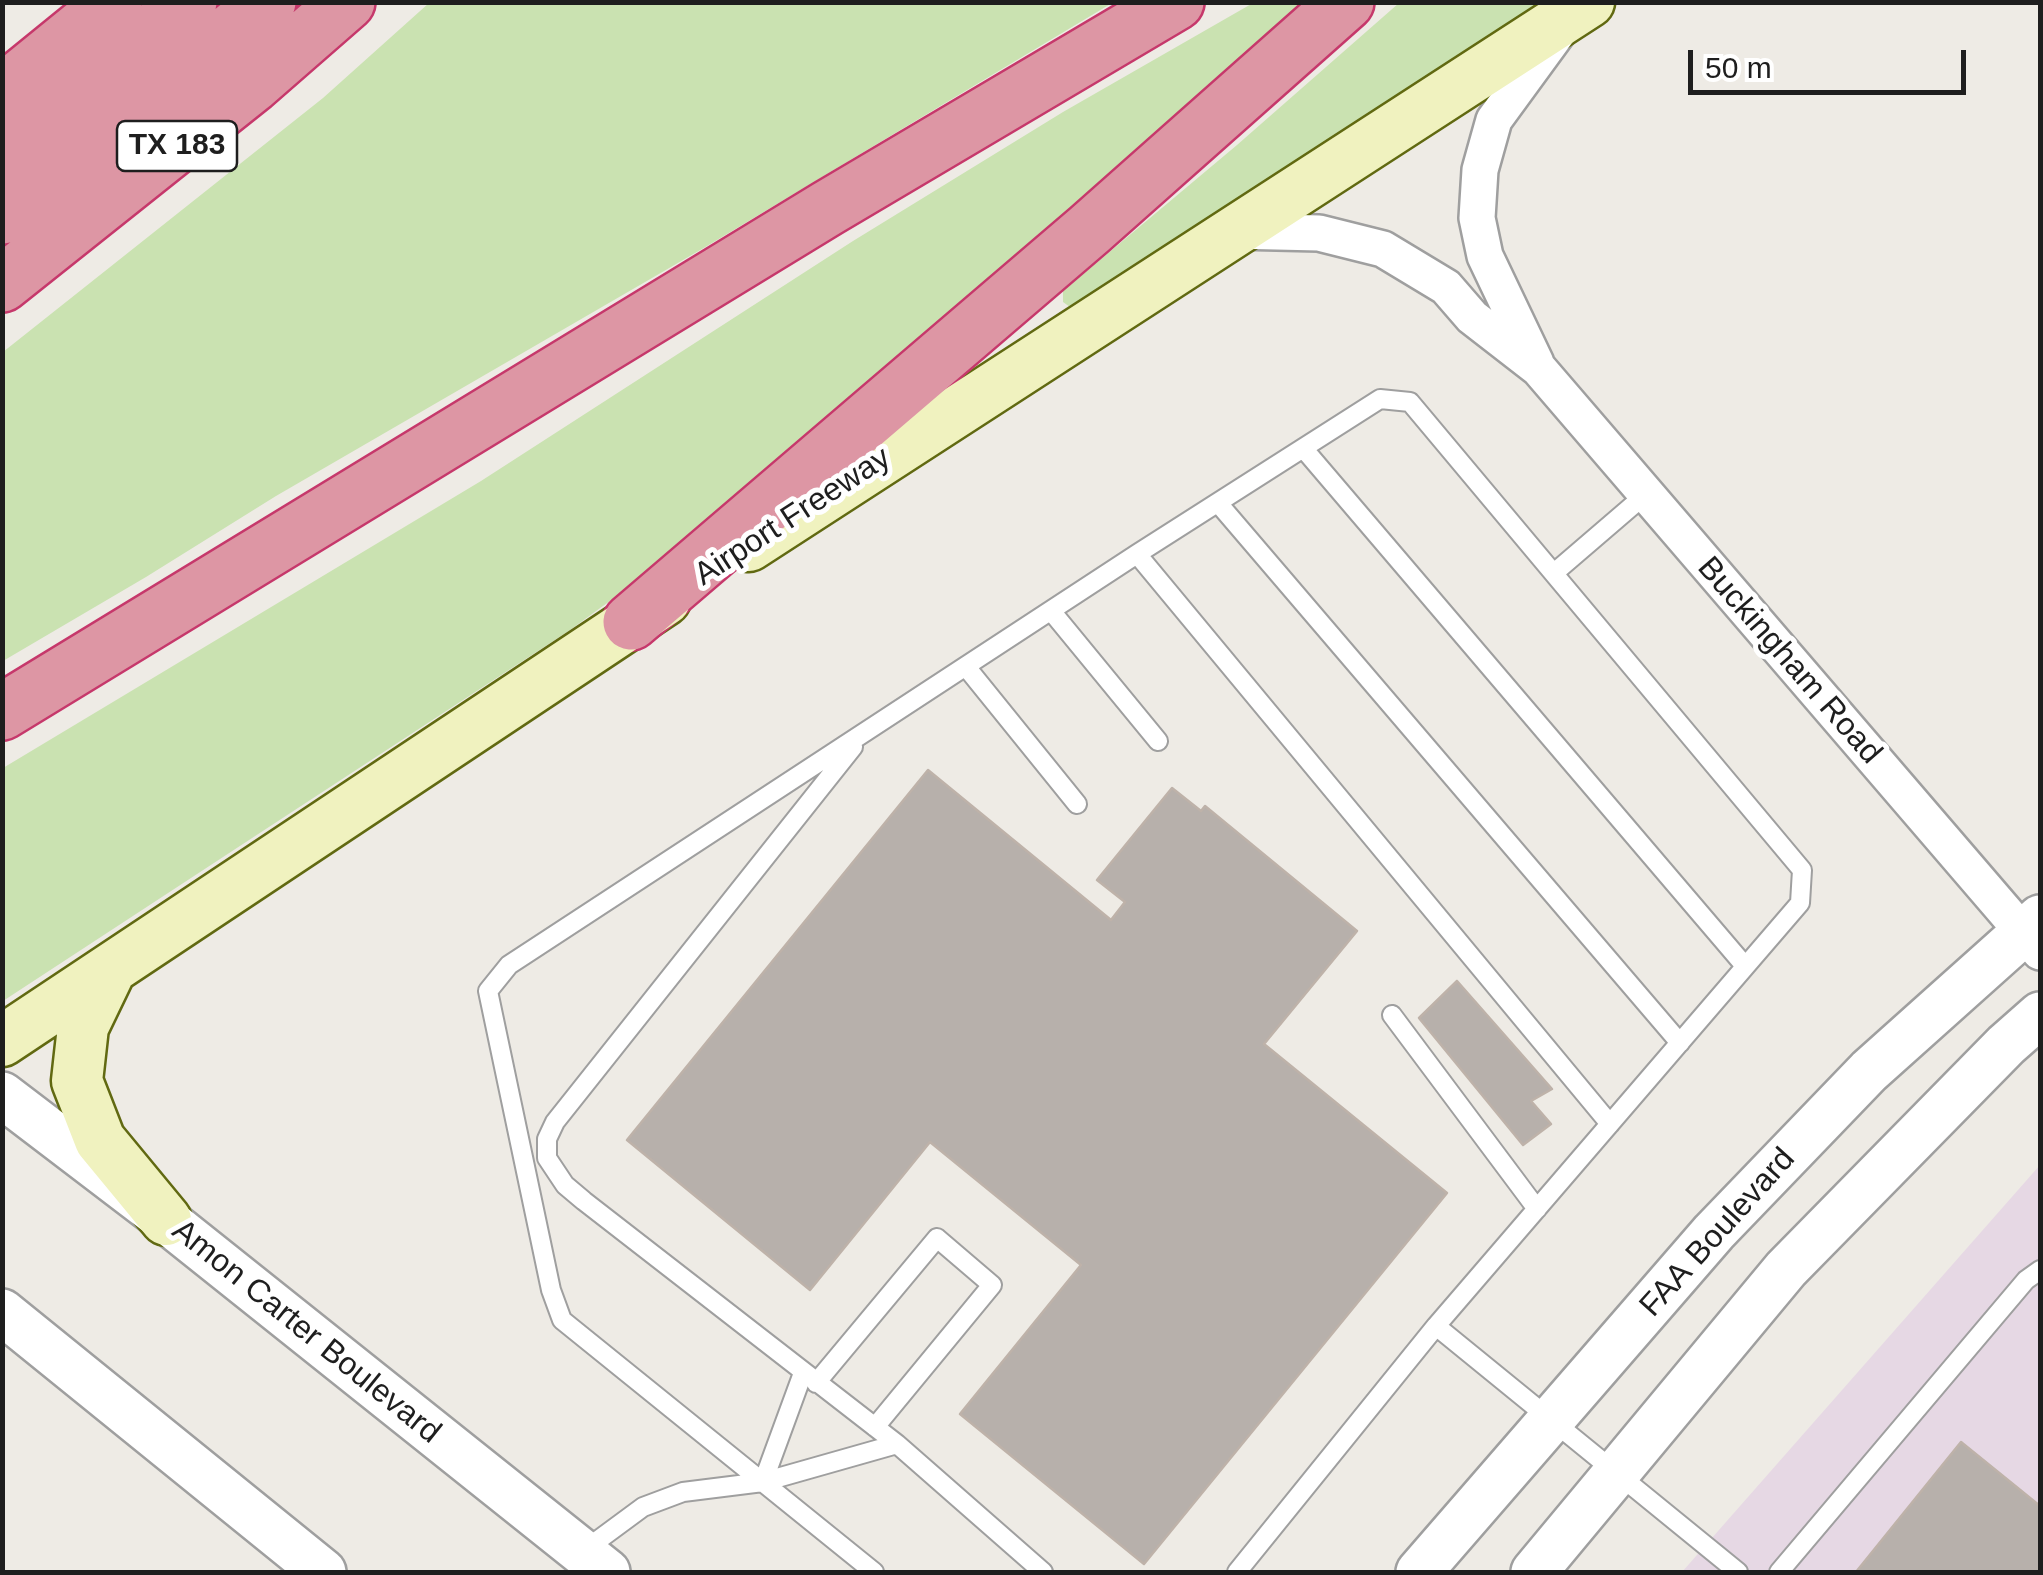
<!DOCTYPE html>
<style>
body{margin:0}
#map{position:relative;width:2043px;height:1575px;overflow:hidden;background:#eeebe5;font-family:Arial,sans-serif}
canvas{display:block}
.frame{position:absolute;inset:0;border:5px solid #1e1e1e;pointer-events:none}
.scale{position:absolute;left:1688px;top:50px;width:278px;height:45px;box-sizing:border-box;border:5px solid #1e1e1e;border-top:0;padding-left:12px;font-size:30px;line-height:35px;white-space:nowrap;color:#1e1e1e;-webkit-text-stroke:8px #fff;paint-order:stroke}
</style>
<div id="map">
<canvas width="2043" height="1575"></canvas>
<div class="frame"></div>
<div class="scale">50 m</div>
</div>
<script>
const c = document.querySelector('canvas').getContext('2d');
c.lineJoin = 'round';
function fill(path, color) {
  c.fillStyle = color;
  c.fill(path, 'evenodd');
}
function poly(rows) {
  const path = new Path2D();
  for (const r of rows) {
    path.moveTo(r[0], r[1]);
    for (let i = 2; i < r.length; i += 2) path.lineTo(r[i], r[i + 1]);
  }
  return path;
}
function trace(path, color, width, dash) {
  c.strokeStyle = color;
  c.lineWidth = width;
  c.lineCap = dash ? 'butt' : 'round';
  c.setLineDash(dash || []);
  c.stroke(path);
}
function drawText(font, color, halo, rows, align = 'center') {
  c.font = font + ' Arial,sans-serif';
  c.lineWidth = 10;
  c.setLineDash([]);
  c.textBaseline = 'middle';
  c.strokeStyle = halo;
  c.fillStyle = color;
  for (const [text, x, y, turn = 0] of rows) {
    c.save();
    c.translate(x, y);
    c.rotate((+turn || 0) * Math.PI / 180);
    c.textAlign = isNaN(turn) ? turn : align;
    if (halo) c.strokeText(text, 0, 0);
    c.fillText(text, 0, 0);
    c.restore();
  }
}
fill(poly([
 [2040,1165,2040,1572,1682,1572]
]), '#e6d8e4');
fill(poly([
 [429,3,1112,3,702,249,276,496,146,577,3,661,3,352,323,98],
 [1253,3,1324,3,662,563,570,630,3,1001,3,768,481,481,853,241,1063,112],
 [1399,3,1549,3,1078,307,1070,307,1063,302,1063,291,1237,145]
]), '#cae2b1');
const building = poly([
 [928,770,1111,920,1125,902,1097,880,1172,788,1201,811,1205,806,1357,931,1264,1044,1447,1193,1144,1564,960,1414,1081,1265,930,1142,810,1290,627,1140,928,770],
 [1457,981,1552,1089,1531,1101,1551,1124,1523,1145,1419,1018,1457,981],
 [1961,1442,2040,1506,2040,1572,1856,1572,1961,1442]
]);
fill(building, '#b7b0ab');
trace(building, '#beb2a9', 2.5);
const service = poly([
 [1303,448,1745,966],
 [1218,503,1680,1043],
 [1137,554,1610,1124],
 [1554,573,1646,494],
 [1052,612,1158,741],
 [967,668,1077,804],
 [853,747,555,1122,547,1139,547,1158,565,1185,584,1201,897,1444,1043,1572],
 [1392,1015,1537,1209],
 [816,1383,937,1238,992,1285,875,1427],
 [763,1482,803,1373],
 [582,1552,643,1507,683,1492,763,1482,897,1444],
 [874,1572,562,1320,551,1290,488,991,509,965,1137,554,1380,399,1410,402,1802,870,1800,903,1436,1326,1738,1572],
 [1237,1572,1436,1326],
 [1779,1572,2026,1280,2040,1270]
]);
const minor = poly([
 [1234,231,1319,233,1383,249,1446,287,1472,317,1539,369,2040,952],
 [1536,363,1485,256,1477,218,1480,170,1494,120,1559,31]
]);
const tertiary = poly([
 [2,1095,166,1220,607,1572],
 [2,1312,323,1572],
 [1419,1572,1714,1232,1869,1071,2040,918],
 [1534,1572,1786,1269,2006,1045,2040,1015]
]);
const secondary = poly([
 [749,546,1589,2],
 [109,973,83,1027,77,1081,100,1140,166,1220],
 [2,1041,665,600]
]);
const motorway = poly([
 [2,93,114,2],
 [2,155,189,2],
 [2,216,268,2],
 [2,284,253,84,347,2],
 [631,622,1089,230,1346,2],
 [2,712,828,208,1176,2]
]);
trace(service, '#9f9f9f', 22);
trace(minor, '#9f9f9f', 40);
trace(tertiary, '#9f9f9f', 50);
trace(secondary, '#616911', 55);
trace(motorway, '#c6386b', 60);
trace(service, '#fff', 18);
trace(minor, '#fff', 35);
trace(tertiary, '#fff', 45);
trace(secondary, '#f0f2bf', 50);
trace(motorway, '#dd96a4', 55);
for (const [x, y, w] of [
 [177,146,120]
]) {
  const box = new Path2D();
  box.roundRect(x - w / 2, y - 25, w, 50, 8);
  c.fillStyle = '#fff';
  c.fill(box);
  trace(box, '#1e1e1e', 2.5);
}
drawText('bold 30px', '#1e1e1e', null, [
 ["TX 183",177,146]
]);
drawText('32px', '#1e1e1e', '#fff', [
 ["Airport Freeway",793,517,-33],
 ["Buckingham Road",1789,661,49],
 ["FAA Boulevard",1718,1233,-48],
 ["Amon Carter Boulevard",306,1332,39]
]);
</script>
